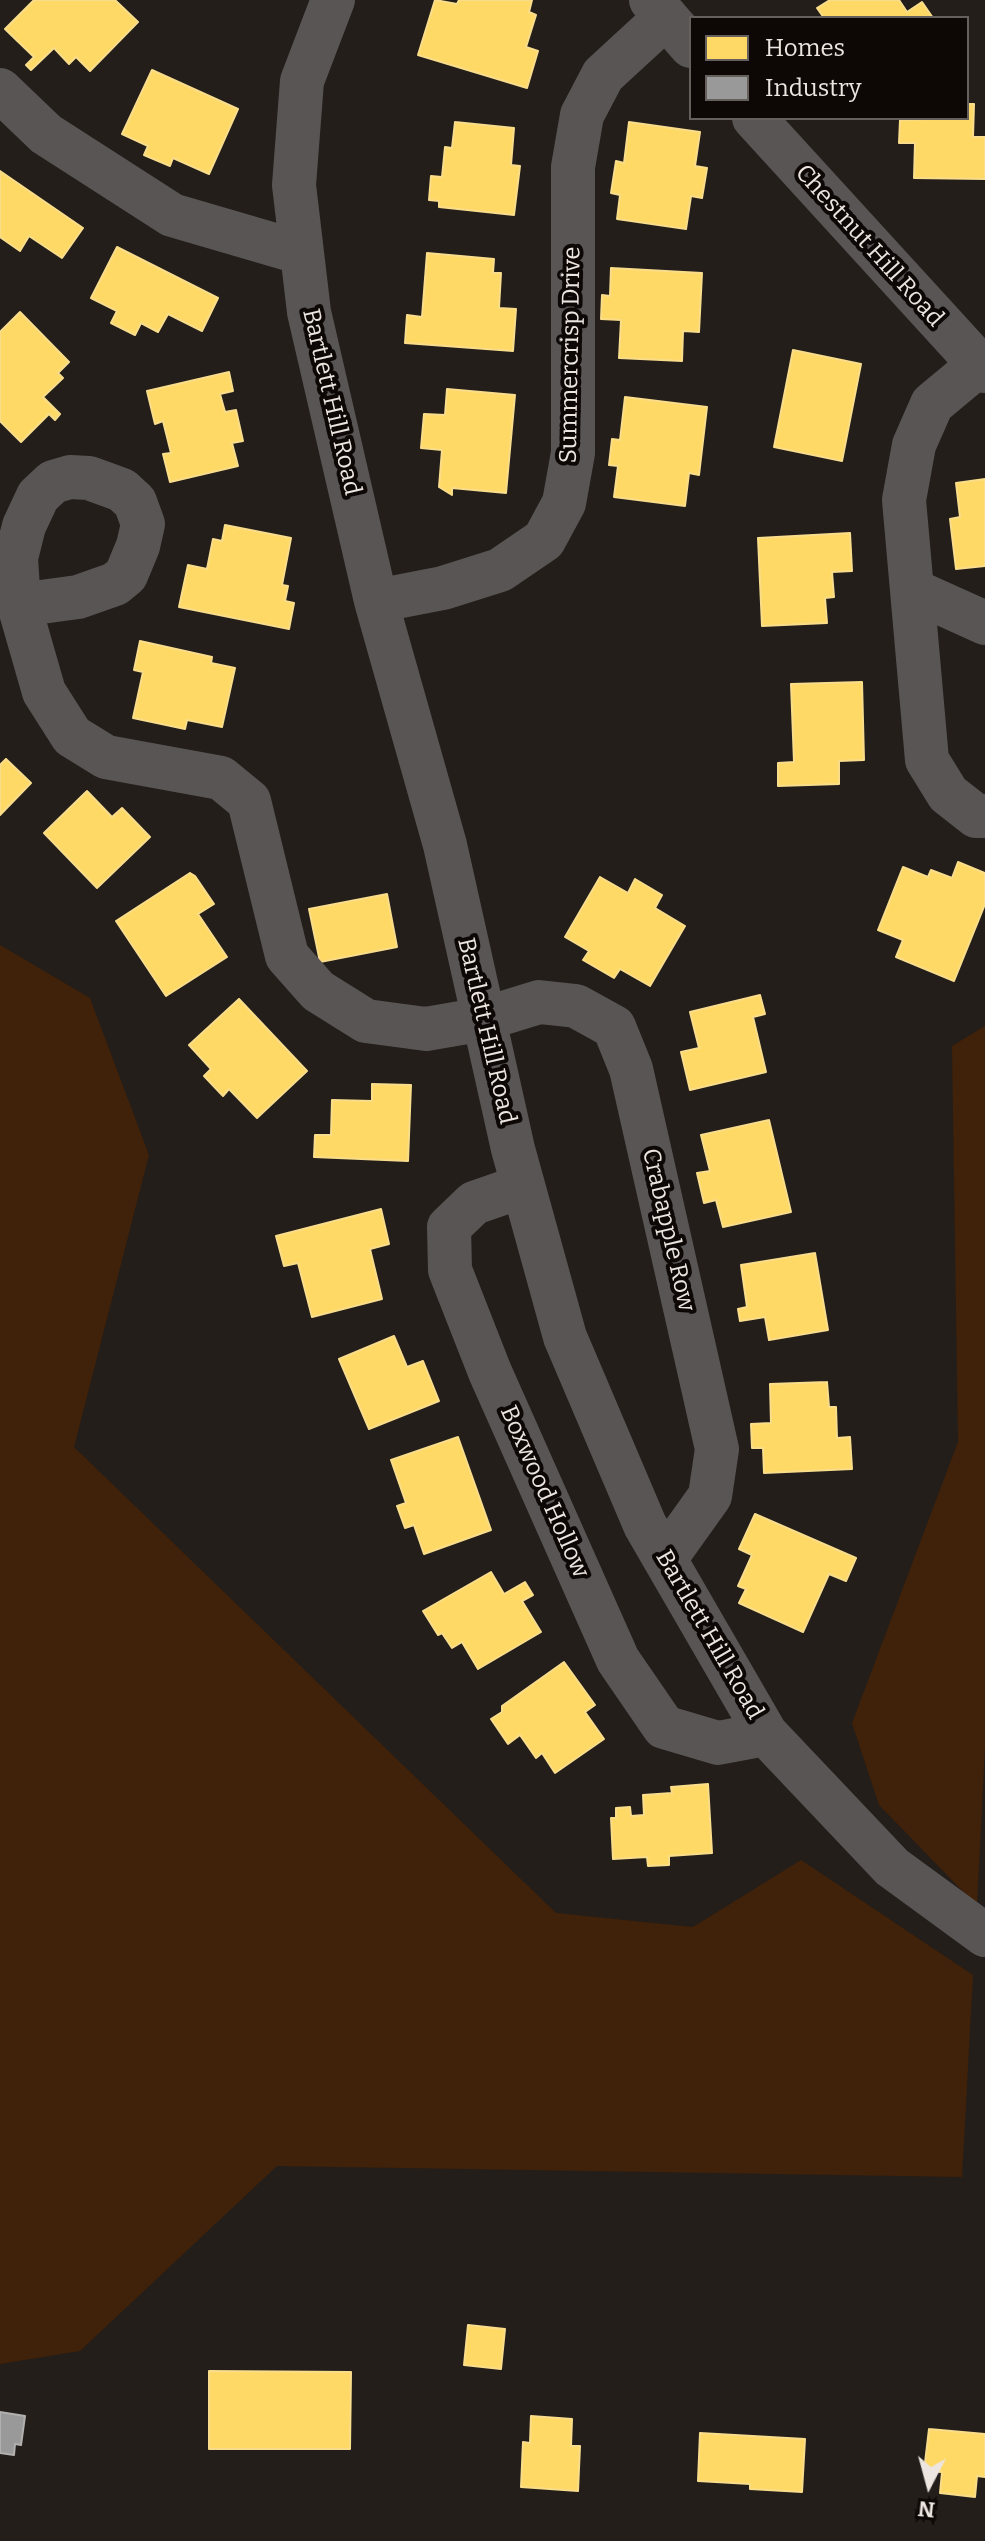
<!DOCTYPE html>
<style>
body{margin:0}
#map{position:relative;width:985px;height:2541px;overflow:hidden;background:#231e1a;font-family:Bitter,serif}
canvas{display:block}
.legend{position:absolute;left:689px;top:16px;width:280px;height:104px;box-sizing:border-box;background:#0d0806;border:2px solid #66605d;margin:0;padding:10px 14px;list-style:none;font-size:24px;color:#ece5e0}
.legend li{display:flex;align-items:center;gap:16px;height:40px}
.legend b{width:40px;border:2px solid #66605d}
.north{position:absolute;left:889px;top:2445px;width:80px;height:80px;-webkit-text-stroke:6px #0d0806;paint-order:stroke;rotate:186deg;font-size:22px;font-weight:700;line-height:32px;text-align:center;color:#ece5e0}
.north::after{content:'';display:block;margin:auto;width:28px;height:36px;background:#ece5e0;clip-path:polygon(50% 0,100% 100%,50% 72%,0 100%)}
</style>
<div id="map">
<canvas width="985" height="2541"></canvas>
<ul class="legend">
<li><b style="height:22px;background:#ffd966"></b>Homes</li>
<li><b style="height:22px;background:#999"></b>Industry</li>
</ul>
<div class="north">N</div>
</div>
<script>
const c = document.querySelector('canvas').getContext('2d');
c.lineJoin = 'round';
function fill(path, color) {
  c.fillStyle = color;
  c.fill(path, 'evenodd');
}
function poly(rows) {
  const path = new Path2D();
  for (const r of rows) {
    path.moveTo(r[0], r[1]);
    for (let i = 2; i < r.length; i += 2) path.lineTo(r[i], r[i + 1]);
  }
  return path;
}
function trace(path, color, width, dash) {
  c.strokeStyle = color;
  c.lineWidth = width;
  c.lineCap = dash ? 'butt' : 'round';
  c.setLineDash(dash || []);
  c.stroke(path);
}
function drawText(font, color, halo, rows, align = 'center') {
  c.font = font + ' Bitter,serif';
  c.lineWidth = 8;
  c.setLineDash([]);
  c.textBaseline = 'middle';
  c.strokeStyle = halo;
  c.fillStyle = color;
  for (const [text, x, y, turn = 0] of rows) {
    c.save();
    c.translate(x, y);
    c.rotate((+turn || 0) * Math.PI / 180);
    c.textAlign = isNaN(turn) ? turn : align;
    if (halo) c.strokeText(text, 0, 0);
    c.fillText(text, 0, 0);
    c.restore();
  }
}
fill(poly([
 [0,945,90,998,149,1155,74,1447,556,1913,693,1927,801,1860,973,1975,962,2177,277,2166,80,2351,0,2364],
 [985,1026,985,1747,977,1906,879,1805,852,1723,958,1442,952,1046]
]), '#402109');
const homes = poly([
 [34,0,115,0,138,22,90,71,76,57,69,64,54,48,31,70,26,65,34,57,5,29,34,0],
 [435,0,457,4,459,0,532,0,529,12,536,15,526,47,538,51,527,88,418,55,435,0],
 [830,0,899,0,907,12,922,2,933,18,824,18,817,8,830,0],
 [152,70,238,109,209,174,173,158,170,166,144,155,148,146,122,134,152,70],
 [967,104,974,104,973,137,985,137,985,179,914,178,915,143,899,143,900,120,967,118,967,104],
 [455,122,514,128,511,165,520,166,514,215,439,207,439,201,429,200,431,176,442,177,445,147,452,148,455,122],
 [629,122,700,132,695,166,707,168,702,198,691,196,686,229,617,219,620,195,611,193,616,161,624,163,629,122],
 [0,171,83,228,62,258,29,236,20,251,0,237,0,171],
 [117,247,218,298,202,331,168,314,158,332,141,323,135,335,111,323,117,311,91,298,117,247],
 [427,253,494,259,493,273,501,273,499,308,516,309,513,351,405,343,407,315,422,317,427,253],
 [611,268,702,273,699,332,683,331,682,361,619,358,621,320,601,319,602,295,610,296,611,268],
 [20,312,69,362,58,373,63,378,43,397,60,414,55,420,49,414,21,442,0,421,0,332,20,312],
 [793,350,861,364,842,461,774,447,793,350],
 [229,372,233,391,220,394,225,412,236,410,243,441,232,443,238,466,170,482,163,454,171,453,163,421,155,424,147,391,229,372],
 [447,389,515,395,506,493,452,488,452,495,439,487,442,450,421,448,424,414,445,415,447,389],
 [625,397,707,407,699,475,689,473,685,506,614,497,618,466,609,465,612,439,620,440,625,397],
 [985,479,985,566,956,569,950,519,960,517,956,483,985,479],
 [225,525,291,538,282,585,288,586,285,601,294,603,289,629,179,607,188,565,207,569,213,539,222,541,225,525],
 [850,533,852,571,832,572,834,597,825,598,827,623,762,626,758,538,850,533],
 [140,641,212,657,211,663,235,668,222,727,187,720,185,729,133,718,143,672,134,670,140,641],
 [862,682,864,760,839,761,839,784,778,786,778,763,794,762,791,684,862,682],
 [6,759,31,783,0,815,0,765,6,759],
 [87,791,112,817,122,808,150,837,97,888,44,833,87,791],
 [958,862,985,873,985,904,954,981,896,957,903,940,878,930,903,867,928,877,931,870,952,878,958,862],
 [190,873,195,876,214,904,198,914,227,957,166,996,116,921,190,873],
 [600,877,628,893,635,879,662,895,655,908,685,926,650,986,620,969,614,978,583,960,589,951,565,937,600,877],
 [387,894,397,947,320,962,309,909,387,894],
 [760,995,765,1014,753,1017,766,1072,690,1090,681,1052,699,1048,690,1012,760,995],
 [239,999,307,1071,257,1118,229,1089,223,1096,204,1076,211,1069,189,1045,239,999],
 [372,1084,411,1085,408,1161,314,1157,315,1135,331,1135,332,1100,372,1101,372,1084],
 [769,1120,791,1212,723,1227,716,1200,704,1203,697,1173,710,1171,701,1135,769,1120],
 [381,1209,389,1244,370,1249,382,1299,312,1317,298,1263,284,1266,276,1236,381,1209],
 [815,1253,828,1330,769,1340,765,1317,740,1321,738,1309,747,1307,741,1265,815,1253],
 [394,1336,407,1367,423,1361,439,1401,369,1429,339,1359,394,1336],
 [827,1382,829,1407,836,1407,837,1438,850,1437,852,1469,764,1473,763,1448,752,1448,751,1424,771,1423,770,1384,827,1382],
 [458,1437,491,1530,424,1554,414,1525,405,1528,397,1506,406,1503,391,1460,458,1437],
 [755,1514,856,1558,846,1581,829,1574,803,1632,739,1603,746,1589,738,1586,752,1555,739,1549,755,1514],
 [491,1572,504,1594,525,1582,533,1595,522,1601,541,1632,478,1669,462,1642,452,1648,442,1633,438,1635,423,1611,491,1572],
 [564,1662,595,1705,585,1712,604,1739,555,1773,542,1753,536,1758,520,1735,508,1744,491,1719,502,1712,502,1706,564,1662],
 [708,1784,712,1853,669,1856,669,1865,648,1866,647,1857,613,1859,611,1818,616,1818,616,1808,630,1807,631,1816,644,1815,643,1795,672,1793,671,1787,708,1784],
 [468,2325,505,2329,501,2369,464,2365,468,2325],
 [209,2371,351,2372,350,2449,209,2449,209,2371],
 [531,2416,572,2419,571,2446,580,2446,578,2491,521,2487,523,2442,530,2443,531,2416],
 [929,2429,985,2434,985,2477,977,2476,975,2497,940,2493,942,2472,924,2471,929,2429],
 [700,2433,805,2439,802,2492,750,2489,750,2484,698,2481,700,2433]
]);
fill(homes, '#ffd966');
trace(homes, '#f9dd8b', 2);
const industry = poly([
 [0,2412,25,2416,21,2445,15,2444,14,2455,0,2453,0,2412]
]);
fill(industry, '#999');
trace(industry, '#b2b0ae', 2);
trace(poly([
 [333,0,302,81,294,185,309,312,376,601,445,845,513,1149,565,1337,645,1525,766,1734,892,1867,985,1935],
 [651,0,691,46],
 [0,90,46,134,172,215,302,253],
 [754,118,985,371],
 [985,360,932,404,914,445,904,500,927,760,948,794,976,816,985,816],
 [912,590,985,623],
 [376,601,443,588,500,570,544,540,564,503,573,453,573,167,582,115,603,75,666,17],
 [19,605,78,597,115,584,126,575,138,546,143,524,135,502,122,490,89,478,70,477,53,482,38,496,24,526,16,558,19,605,44,692,72,736,106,757,221,778,249,801,287,956,318,991,366,1021,426,1029,484,1019,539,1002,576,1006,614,1027,631,1069,717,1449,710,1496,665,1559],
 [523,1186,474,1203,449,1227,450,1270,490,1372,618,1660,664,1727,718,1743,766,1734]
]), '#585554', 44);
drawText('24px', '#ece5e0', '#0d0806', [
 ["Chestnut Hill Road",869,246,48],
 ["Summercrisp Drive",571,355,-89],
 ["Bartlett Hill Road",331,402,77],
 ["Bartlett Hill Road",486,1031,77],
 ["Crabapple Row",668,1230,77],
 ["Boxwood Hollow",544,1492,66],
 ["Bartlett Hill Road",709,1635,60]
]);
</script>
